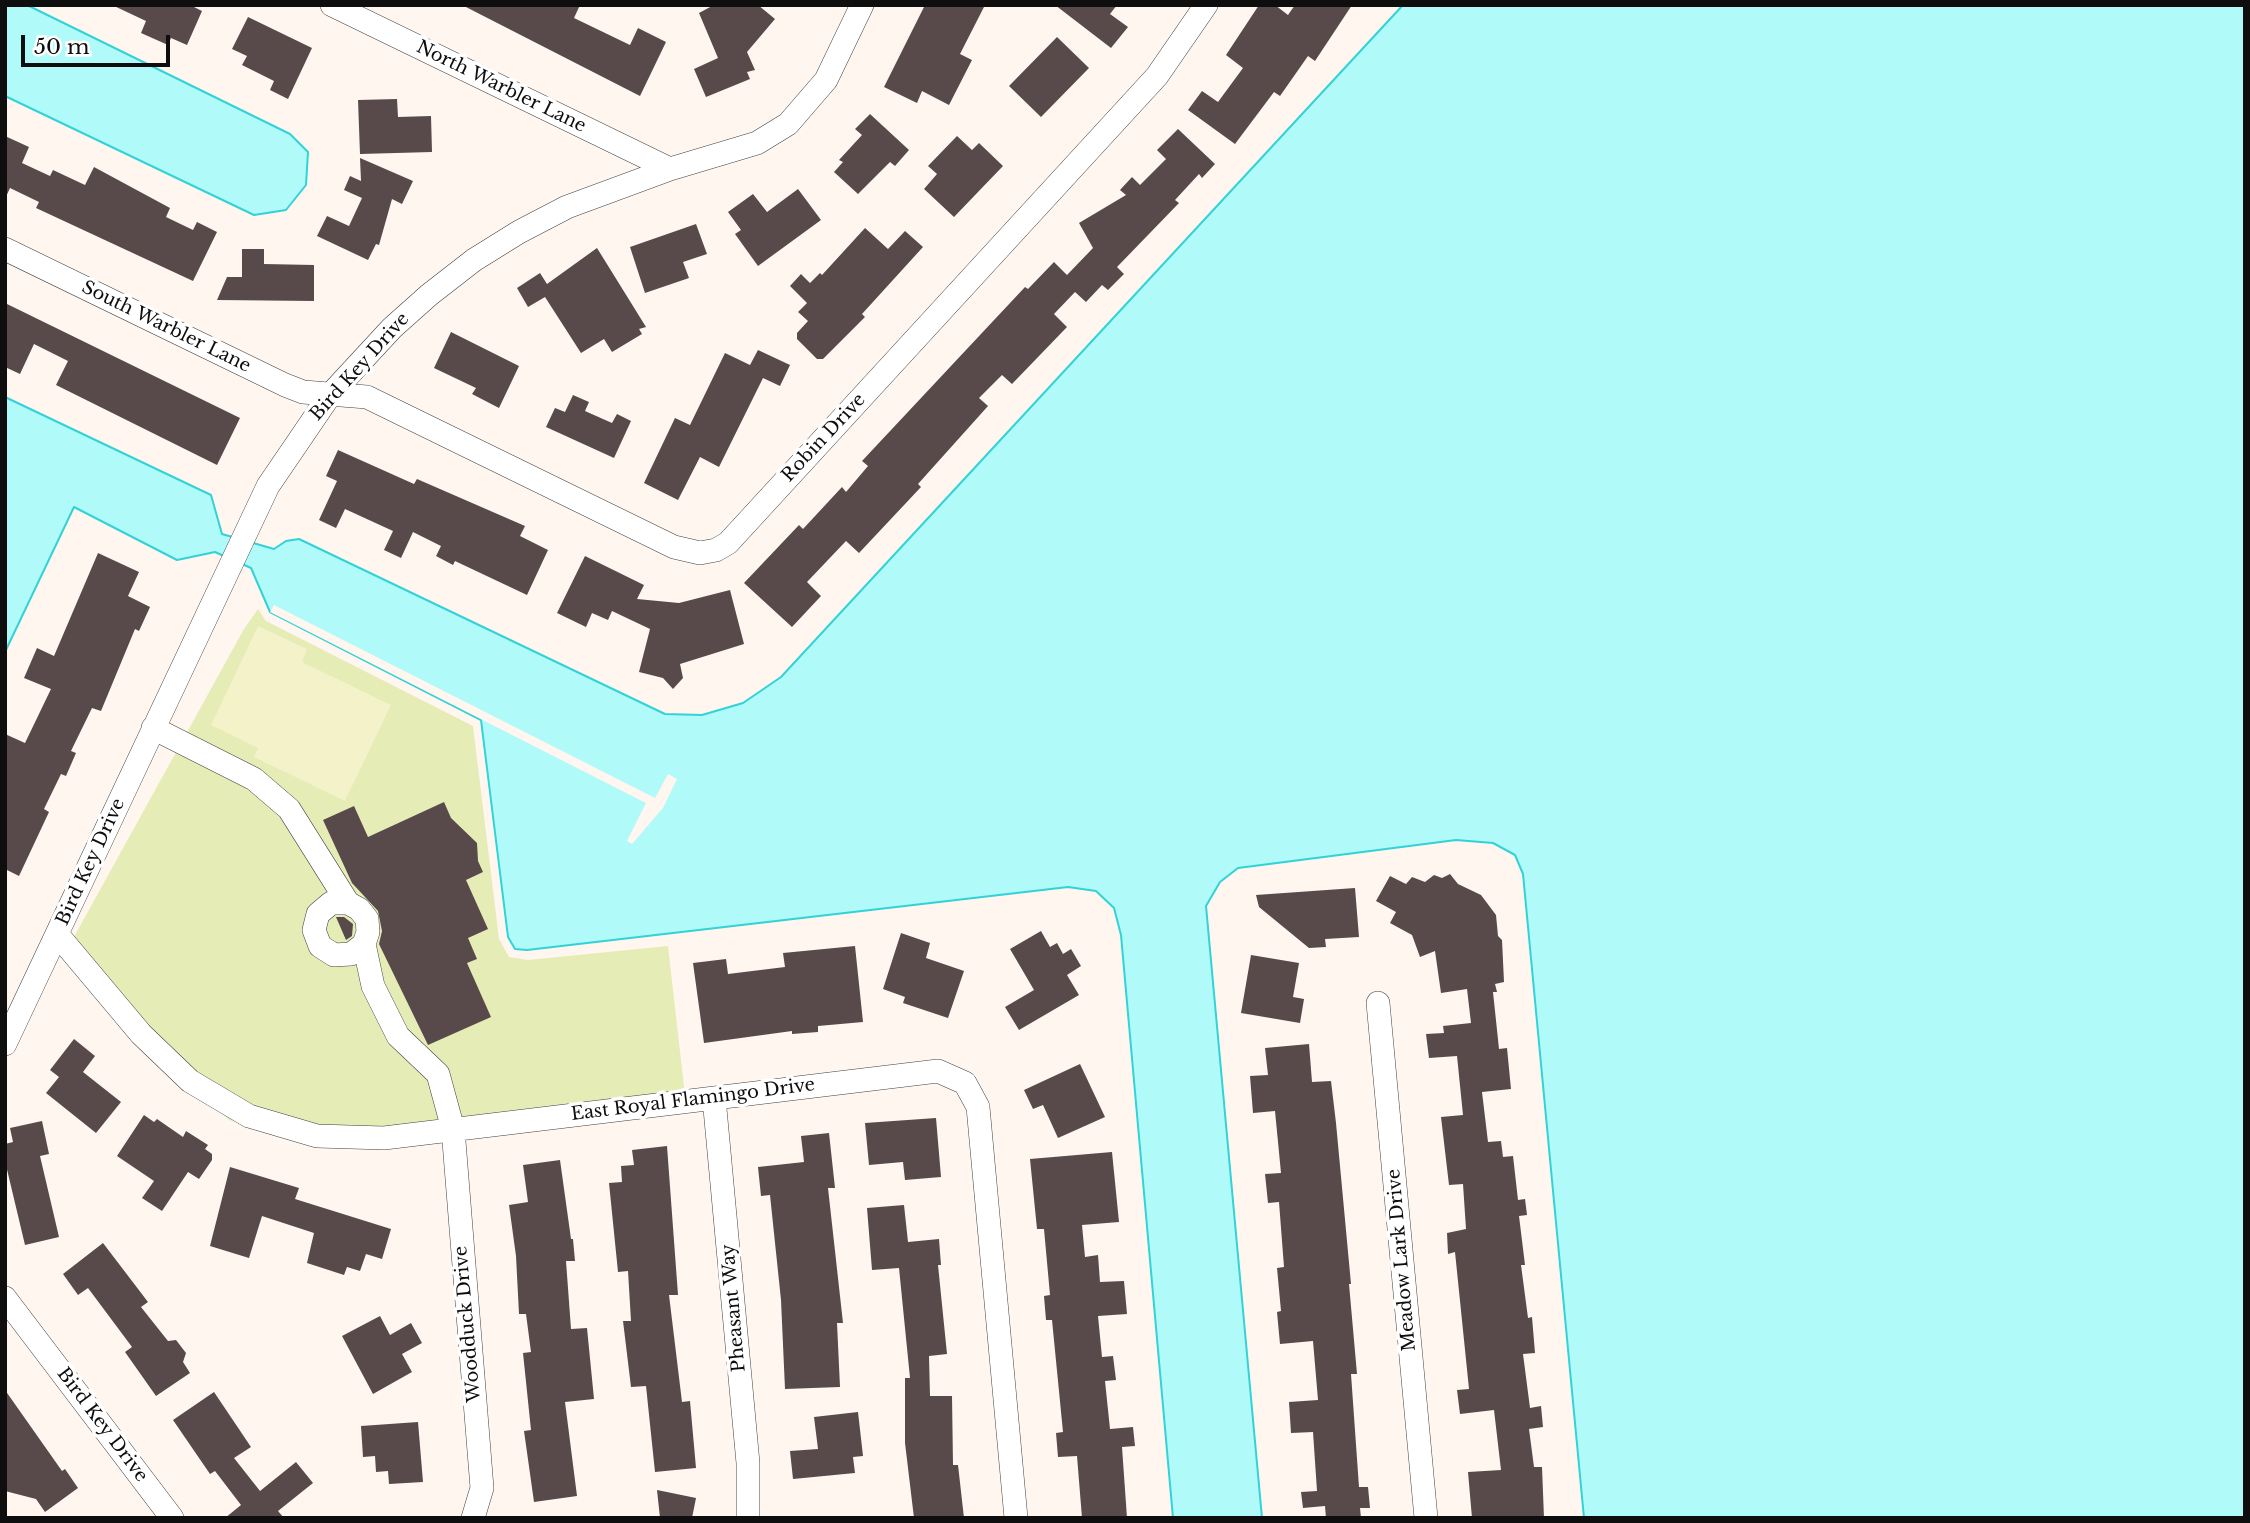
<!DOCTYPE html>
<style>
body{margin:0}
#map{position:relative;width:2250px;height:1523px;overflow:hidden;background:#fff6ef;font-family:"Libre Baskerville",serif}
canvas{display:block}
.frame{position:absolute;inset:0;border:7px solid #0e0e0e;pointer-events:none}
.scale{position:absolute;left:21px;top:35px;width:149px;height:32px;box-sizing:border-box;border:4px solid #0e0e0e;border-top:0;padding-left:9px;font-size:21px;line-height:24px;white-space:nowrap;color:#0e0e0e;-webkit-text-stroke:5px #fff;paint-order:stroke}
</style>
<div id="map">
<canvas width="2250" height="1523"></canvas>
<div class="frame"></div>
<div class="scale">50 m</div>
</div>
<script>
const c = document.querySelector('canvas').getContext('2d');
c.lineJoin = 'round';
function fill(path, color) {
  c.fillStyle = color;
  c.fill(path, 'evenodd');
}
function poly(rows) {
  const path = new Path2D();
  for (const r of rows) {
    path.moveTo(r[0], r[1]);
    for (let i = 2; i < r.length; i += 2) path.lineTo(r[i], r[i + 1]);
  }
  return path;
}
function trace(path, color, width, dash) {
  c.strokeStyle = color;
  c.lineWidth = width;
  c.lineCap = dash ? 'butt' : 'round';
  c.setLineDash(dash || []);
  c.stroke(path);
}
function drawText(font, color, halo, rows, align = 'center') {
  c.font = font + ' "Libre Baskerville",serif';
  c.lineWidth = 7;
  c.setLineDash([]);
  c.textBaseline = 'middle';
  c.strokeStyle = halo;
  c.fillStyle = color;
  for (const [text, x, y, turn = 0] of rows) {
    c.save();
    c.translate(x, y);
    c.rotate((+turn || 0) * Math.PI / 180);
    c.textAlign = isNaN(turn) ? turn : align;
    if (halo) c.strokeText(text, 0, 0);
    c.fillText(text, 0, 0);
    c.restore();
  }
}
fill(poly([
 [258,609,266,621,473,726,499,939,509,957,528,960,668,946,686,1104,294,1135,229,1120,126,1025,69,946,244,629]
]), '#e6ecb6');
fill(poly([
 [258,626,307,649,302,662,391,705,345,801,254,757,258,748,211,725]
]), '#f3f2c8');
const water = poly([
 [5,5,27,5,290,134,308,152,306,185,286,210,254,215,5,96,5,5],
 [1403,5,2245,5,2245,1518,1584,1518,1523,874,1515,855,1493,843,1456,840,1238,868,1220,882,1206,906,1262,1518,1173,1518,1121,935,1114,908,1096,891,1068,887,527,950,515,949,508,937,481,720,270,612,251,568,215,552,177,560,74,507,5,652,5,397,211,495,222,534,274,549,286,541,299,539,665,714,702,715,743,703,781,677,1403,5]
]);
fill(water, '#b0fafa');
trace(water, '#32d2d6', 2);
fill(poly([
 [274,605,655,798,668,774,677,779,663,808,632,844,627,841,646,803,270,612]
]), '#fff6ef');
fill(poly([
 [112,5,190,5,202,11,187,45,171,38,168,45,141,33,146,21],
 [462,5,580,5,574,18,630,45,638,28,666,42,640,96],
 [714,5,758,5,775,19,747,52,755,70,747,72,750,79,706,97,694,69,718,58,699,13],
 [925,5,985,5,960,54,972,60,949,105,922,91,917,103,884,87],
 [1055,5,1117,5,1110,14,1128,27,1111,48],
 [1259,5,1275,5,1288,15,1295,5,1352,5,1315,61,1308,56,1280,96,1274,92,1235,144,1188,110,1202,91,1218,102,1243,68,1226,55],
 [248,17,312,48,288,99,270,90,274,81,242,65,247,56,232,49],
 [1057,37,1089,68,1041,117,1009,86],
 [397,99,398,117,431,116,432,152,360,154,358,100],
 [870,114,909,150,895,166,890,162,858,194,834,172,843,162,839,160,862,135,855,129],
 [1178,129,1215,164,1202,178,1199,174,1175,200,1179,203,1117,267,1124,274,1108,290,1102,285,1086,302,1075,292,1054,314,1067,327,1012,384,1002,375,979,398,988,406,918,484,921,487,859,553,846,541,807,582,821,596,792,627,744,583,799,525,803,529,842,487,846,492,868,466,862,461,1025,287,1028,289,1054,262,1067,275,1093,248,1079,223,1126,195,1120,190,1132,177,1140,185,1166,159,1157,150],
 [5,136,29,147,22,163,50,176,53,170,85,185,94,167,170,208,166,217,193,230,197,222,217,232,193,281,36,208,39,202,10,188,5,199],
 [957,136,972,150,979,143,1003,166,954,217,924,189,937,174,928,166],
 [360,158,413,181,402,204,392,199,379,245,376,244,368,260,317,236,327,216,349,226,362,198,344,190,350,176,361,181],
 [798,189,821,220,758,266,735,234,741,230,728,212,753,194,767,212],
 [696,224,707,254,683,262,689,278,645,293,630,247],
 [865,228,888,249,905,231,923,247,862,314,865,317,823,359,817,359,797,339,797,333,808,321,798,312,807,303,790,286,801,274,810,283,820,273,822,275],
 [597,248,646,327,639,329,642,334,612,352,604,339,581,353,545,297,528,307,517,288,540,273,547,284],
 [242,249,264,249,264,264,314,265,314,301,217,300,227,277,242,277],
 [5,303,240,418,217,465,56,385,68,361,34,344,20,374,5,367],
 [451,332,519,366,499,408,472,394,476,388,434,368],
 [758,350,790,365,780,386,763,378,719,467,700,457,678,500,644,483,675,418,690,425,725,353,750,365],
 [573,395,589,402,585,411,612,423,617,414,631,421,614,458,546,427,555,408,565,412],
 [338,450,414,484,417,479,525,526,520,536,548,550,527,595,455,561,453,565,436,556,441,546,413,532,401,558,384,550,393,531,345,509,336,528,319,520,337,481,326,476],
 [98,553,139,572,128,596,150,607,139,631,135,629,101,711,92,708,71,751,76,753,66,776,61,774,44,809,49,812,19,876,5,869,5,734,25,743,51,689,24,678,37,648,54,656],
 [585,556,644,585,637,599,679,603,730,590,744,644,680,664,683,678,673,689,663,678,639,672,650,629,612,611,608,620,592,613,586,627,557,613],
 [444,802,451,818,477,843,478,861,483,872,466,880,488,929,468,938,477,959,467,963,491,1017,428,1045,379,944,382,931,378,911,352,883,323,820,354,806,368,837],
 [1450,874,1458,884,1481,895,1496,915,1498,936,1502,940,1504,982,1495,984,1497,992,1493,992,1499,1049,1507,1048,1511,1089,1482,1092,1488,1142,1501,1141,1503,1157,1513,1156,1518,1200,1525,1199,1527,1215,1519,1216,1525,1265,1521,1265,1528,1318,1532,1317,1535,1353,1523,1354,1530,1408,1541,1406,1543,1427,1529,1429,1534,1467,1542,1467,1544,1518,1472,1518,1468,1472,1501,1470,1494,1410,1460,1414,1457,1390,1469,1389,1455,1252,1448,1254,1447,1233,1466,1229,1463,1184,1449,1185,1441,1117,1463,1115,1457,1056,1429,1058,1426,1034,1444,1033,1443,1026,1471,1023,1467,989,1441,993,1435,951,1420,957,1412,935,1390,923,1396,912,1376,901,1390,876,1406,884,1412,877,1425,882,1434,875,1442,878],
 [1355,888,1359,937,1325,939,1326,947,1309,948,1259,907,1256,895],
 [336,917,344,917,353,924,352,936,346,940],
 [1041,931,1050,947,1057,943,1063,954,1071,949,1081,966,1067,975,1079,995,1019,1030,1005,1007,1034,990,1010,949],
 [901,933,930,943,926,958,964,971,948,1018,903,1003,905,997,883,989],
 [855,946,863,1022,818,1026,818,1032,792,1034,792,1031,704,1043,693,963,726,959,728,974,785,967,783,953],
 [1251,955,1299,963,1293,997,1304,999,1300,1023,1241,1013],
 [74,1039,95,1056,83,1072,121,1102,96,1133,46,1093,59,1077,50,1070],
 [1309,1044,1312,1082,1331,1081,1336,1123,1351,1284,1349,1284,1357,1374,1351,1374,1359,1487,1368,1487,1370,1508,1360,1508,1361,1518,1326,1518,1325,1506,1303,1508,1301,1492,1317,1491,1313,1432,1291,1433,1289,1402,1318,1400,1313,1341,1280,1344,1277,1312,1281,1311,1277,1268,1284,1267,1279,1202,1268,1203,1265,1174,1281,1173,1275,1111,1253,1113,1250,1076,1268,1075,1265,1048],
 [1080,1064,1105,1117,1058,1138,1043,1105,1033,1109,1024,1090],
 [144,1115,154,1122,157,1119,183,1137,186,1131,208,1145,205,1149,212,1154,212,1160,199,1179,188,1172,162,1211,142,1198,154,1181,117,1156],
 [936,1118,941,1177,905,1180,903,1162,869,1165,865,1123],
 [42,1121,49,1154,40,1156,59,1237,25,1245,5,1161,5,1144,13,1142,10,1128],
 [829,1133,835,1188,828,1188,843,1323,837,1323,840,1387,785,1389,781,1300,770,1195,761,1196,758,1167,804,1162,801,1136],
 [667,1146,678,1295,669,1295,682,1402,690,1401,696,1468,655,1472,646,1386,631,1387,623,1321,631,1321,628,1271,618,1272,609,1183,622,1182,621,1166,634,1165,632,1150],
 [1112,1152,1119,1222,1082,1225,1085,1257,1098,1255,1100,1282,1124,1281,1127,1314,1098,1316,1102,1357,1113,1356,1116,1380,1105,1381,1110,1429,1133,1427,1135,1446,1122,1447,1127,1518,1082,1518,1077,1456,1058,1457,1056,1433,1063,1432,1052,1320,1046,1320,1044,1296,1050,1295,1044,1229,1037,1229,1030,1159],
 [560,1160,571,1239,573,1239,575,1261,566,1261,571,1329,587,1328,594,1399,565,1402,577,1496,534,1502,524,1431,531,1430,523,1353,531,1352,526,1314,519,1314,516,1256,509,1205,528,1202,523,1165],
 [230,1167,299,1188,295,1199,391,1229,382,1259,366,1254,360,1271,347,1267,344,1275,307,1263,314,1233,262,1216,249,1258,210,1246],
 [904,1205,908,1242,939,1239,941,1265,938,1265,947,1354,929,1356,930,1396,952,1396,953,1465,958,1465,964,1518,914,1518,905,1443,905,1378,910,1378,899,1268,872,1270,867,1208],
 [103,1243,148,1302,141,1307,168,1341,176,1340,186,1353,183,1362,190,1373,156,1396,125,1352,132,1347,88,1288,78,1295,63,1274],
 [380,1316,390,1335,411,1323,422,1343,402,1354,412,1372,373,1394,342,1336],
 [5,1390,62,1471,65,1469,78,1488,45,1512,36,1499,5,1491],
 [214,1392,251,1447,234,1458,260,1491,296,1462,313,1483,278,1511,284,1518,225,1518,241,1505,215,1471,210,1474,173,1420],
 [858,1412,863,1456,853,1457,855,1473,793,1479,790,1451,818,1449,814,1417],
 [418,1422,423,1482,389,1484,388,1471,376,1472,375,1456,363,1457,361,1426],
 [657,1490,696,1498,692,1518,660,1518]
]), '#584a4a');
const minor = poly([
 [332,5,670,169],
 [5,249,285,385,303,392,367,397,674,547,700,553,716,550,728,543,1157,76,1206,5],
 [153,728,254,779,289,809,348,903,359,909,367,919,368,932,364,944,351,954,334,955,320,946,314,930,318,914,331,903,348,903],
 [57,934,141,1034,190,1081,249,1116,317,1136,384,1138,938,1071,965,1083,978,1107,1016,1518],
 [364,944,373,986,398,1036,438,1074,453,1129,482,1488,473,1518],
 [1378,1003,1426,1518],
 [5,1044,268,486,330,395,392,328,429,295,474,260,519,232,567,207,670,169,757,143,788,124,826,80,862,5],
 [714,1098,748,1463,748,1518],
 [5,1298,172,1518]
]);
trace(minor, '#414141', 24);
trace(minor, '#fff', 23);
drawText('18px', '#0e0e0e', '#fff', [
 ["North Warbler Lane",501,87,26],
 ["South Warbler Lane",166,327,26],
 ["Bird Key Drive",360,367,-48],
 ["Robin Drive",824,438,-47],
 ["Bird Key Drive",91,862,-65],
 ["East Royal Flamingo Drive",693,1100,-7],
 ["Meadow Lark Drive",1402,1260,-95],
 ["Pheasant Way",734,1308,-95],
 ["Woodduck Drive",468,1324,-95],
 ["Bird Key Drive",102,1425,53]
]);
</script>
